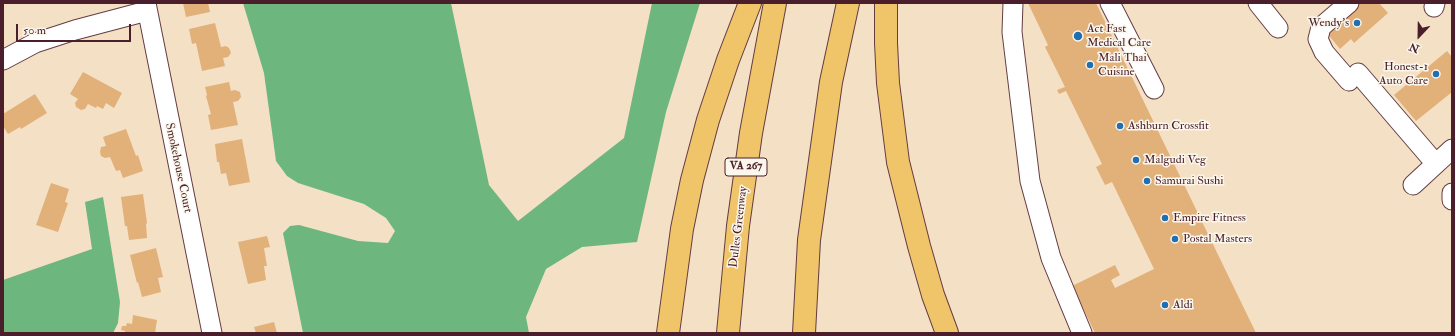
<!DOCTYPE html>
<style>
body{margin:0}
#map{position:relative;width:1455px;height:336px;overflow:hidden;background:#f4e0c5;font-family:"IM FELL Double Pica",serif}
canvas{display:block}
.frame{position:absolute;inset:0;border:4px solid #4a1f2b;pointer-events:none}
.north{position:absolute;left:1399px;top:16px;width:40px;height:40px;-webkit-text-stroke:3px #fbf7ec;paint-order:stroke;rotate:202deg;font-size:11px;font-weight:700;line-height:16px;text-align:center;color:#4a1f2b}
.north::after{content:'';display:block;margin:auto;width:14px;height:18px;background:#4a1f2b;clip-path:polygon(50% 0,100% 100%,50% 72%,0 100%)}
.scale{position:absolute;left:16px;top:24px;width:115px;height:18px;box-sizing:border-box;border:2px solid #4a1f2b;border-top:0;padding-left:5px;font-size:12px;line-height:14px;white-space:nowrap;color:#4a1f2b;-webkit-text-stroke:3px #fbf7ec;paint-order:stroke}
</style>
<div id="map">
<canvas width="1455" height="336"></canvas>
<div class="frame"></div>
<div class="north">N</div>
<div class="scale">50 m</div>
</div>
<script>
const c = document.querySelector('canvas').getContext('2d');
c.lineJoin = 'round';
function fill(path, color) {
  c.fillStyle = color;
  c.fill(path, 'evenodd');
}
function poly(rows) {
  const path = new Path2D();
  for (const r of rows) {
    path.moveTo(r[0], r[1]);
    for (let i = 2; i < r.length; i += 2) path.lineTo(r[i], r[i + 1]);
  }
  return path;
}
function trace(path, color, width, dash) {
  c.strokeStyle = color;
  c.lineWidth = width;
  c.lineCap = dash ? 'butt' : 'round';
  c.setLineDash(dash || []);
  c.stroke(path);
}
function drawText(font, color, halo, rows, align = 'center') {
  c.font = font + ' "IM FELL Double Pica",serif';
  c.lineWidth = 3;
  c.setLineDash([]);
  c.textBaseline = 'middle';
  c.strokeStyle = halo;
  c.fillStyle = color;
  for (const [text, x, y, turn = 0] of rows) {
    c.save();
    c.translate(x, y);
    c.rotate((+turn || 0) * Math.PI / 180);
    c.textAlign = isNaN(turn) ? turn : align;
    if (halo) c.strokeText(text, 0, 0);
    c.fillText(text, 0, 0);
    c.restore();
  }
}
fill(poly([
 [243,3,451,3,489,185,518,221,624,138,652,3,700,3,666,112,637,242,582,247,546,269,526,317,529,333,303,333,283,233,290,226,299,225,358,241,388,243,395,231,386,218,364,204,298,183,287,176,276,161,264,73],
 [103,197,120,302,118,323,113,333,3,333,3,280,92,249,85,202]
]), '#6db67d');
fill(poly([
 [183,3,208,3,210,12,186,17],
 [1028,3,1096,3,1256,333,1095,333,1072,286,1115,265,1120,275,1111,280,1115,288,1154,269,1112,182,1105,185,1096,167,1102,164,1066,91,1059,94,1057,90,1065,87,1045,47,1048,45],
 [1359,3,1379,3,1388,13,1354,43,1351,39,1340,49,1326,32],
 [215,23,221,47,226,46,229,48,231,53,228,57,223,58,225,66,202,71,196,43,192,44,189,29],
 [1447,51,1452,57,1452,92,1416,121,1394,95],
 [83,72,122,93,114,108,106,103,103,109,97,106,96,108,88,104,85,109,81,110,76,107,75,103,78,99,70,94],
 [229,82,231,91,235,90,240,92,241,97,238,101,233,102,238,125,211,130,208,115,211,114,206,96,207,95,205,87],
 [35,94,47,113,21,129,20,127,8,134,3,126,3,114],
 [126,129,136,156,138,155,143,171,123,178,120,170,116,171,110,157,105,158,101,156,100,152,101,147,106,146,103,137],
 [242,139,250,182,229,186,226,173,221,174,219,162,217,162,215,144],
 [51,183,69,189,65,202,68,203,58,232,36,225],
 [143,194,147,223,146,224,147,238,129,240,127,226,125,226,121,197],
 [267,236,270,247,264,248,267,266,264,266,266,280,248,284,238,242],
 [156,248,163,277,158,278,161,292,142,297,138,282,137,283,130,255],
 [133,315,157,320,155,333,125,333,125,331,121,330,122,326,126,326,127,323,132,324],
 [274,322,277,333,256,333,254,327]
]), '#e2b079');
const minor = poly([
 [146,3,212,333],
 [1013,3,1012,32,1030,181,1051,258,1082,333],
 [1110,3,1154,89],
 [1258,3,1278,28],
 [1349,3,1321,27,1318,39,1324,52,1349,81],
 [1434,7,1435,3],
 [3,60,35,43,75,30,147,11],
 [1358,73,1436,164],
 [1413,185,1452,149],
 [1452,193,1452,200]
]);
const highway = poly([
 [886,3,886,43,888,83,898,162,919,246,933,295,947,333],
 [668,333,682,229,692,180,708,120,728,60,750,3],
 [728,333,738,226,751,133,775,3],
 [804,333,809,240,831,82,848,3]
]);
trace(minor, '#643c42', 21);
trace(highway, '#643c42', 24);
trace(minor, '#fff', 19);
trace(highway, '#f0c469', 22);
for (const [x, y, r, color] of [
 [1357,23,4,"#1f6fb2"],
 [1078,36,5,"#1f6fb2"],
 [1090,65,4,"#1f6fb2"],
 [1436,74,4,"#1f6fb2"],
 [1120,126,4,"#1f6fb2"],
 [1136,160,4,"#1f6fb2"],
 [1147,181,4,"#1f6fb2"],
 [1165,218,4,"#1f6fb2"],
 [1175,239,4,"#1f6fb2"],
 [1165,305,4,"#1f6fb2"]
]) {
  const dot = new Path2D();
  dot.arc(x, y, r, 0, 2 * Math.PI);
  c.fillStyle = color;
  c.fill(dot);
  trace(dot, '#fbf7ec', 1.5);
}
for (const [x, y, w] of [
 [746,167,42]
]) {
  const box = new Path2D();
  box.roundRect(x - w / 2, y - 9, w, 18, 3);
  c.fillStyle = '#fbf7ec';
  c.fill(box);
  trace(box, '#4a1f2b', 1);
}
drawText('bold 11px', '#4a1f2b', null, [
 ["VA 267",746,167]
]);
drawText('12px', '#4a1f2b', '#fbf7ec', [
 ["Wendy's",1349,23,"right"],
 ["Act Fast",1087,29],
 ["Medical Care",1087,43],
 ["Mali Thai",1098,58],
 ["Cuisine",1098,72],
 ["Honest-1",1428,67,"right"],
 ["Auto Care",1428,81,"right"],
 ["Ashburn Crossfit",1128,126],
 ["Malgudi Veg",1144,160],
 ["Samurai Sushi",1155,181],
 ["Empire Fitness",1173,218],
 ["Postal Masters",1183,239],
 ["Aldi",1173,305]
], 'left');
drawText('12px', '#4a1f2b', '#fbf7ec', [
 ["Smokehouse Court",178,168,78],
 ["Dulles Greenway",739,227,-83]
]);
</script>
